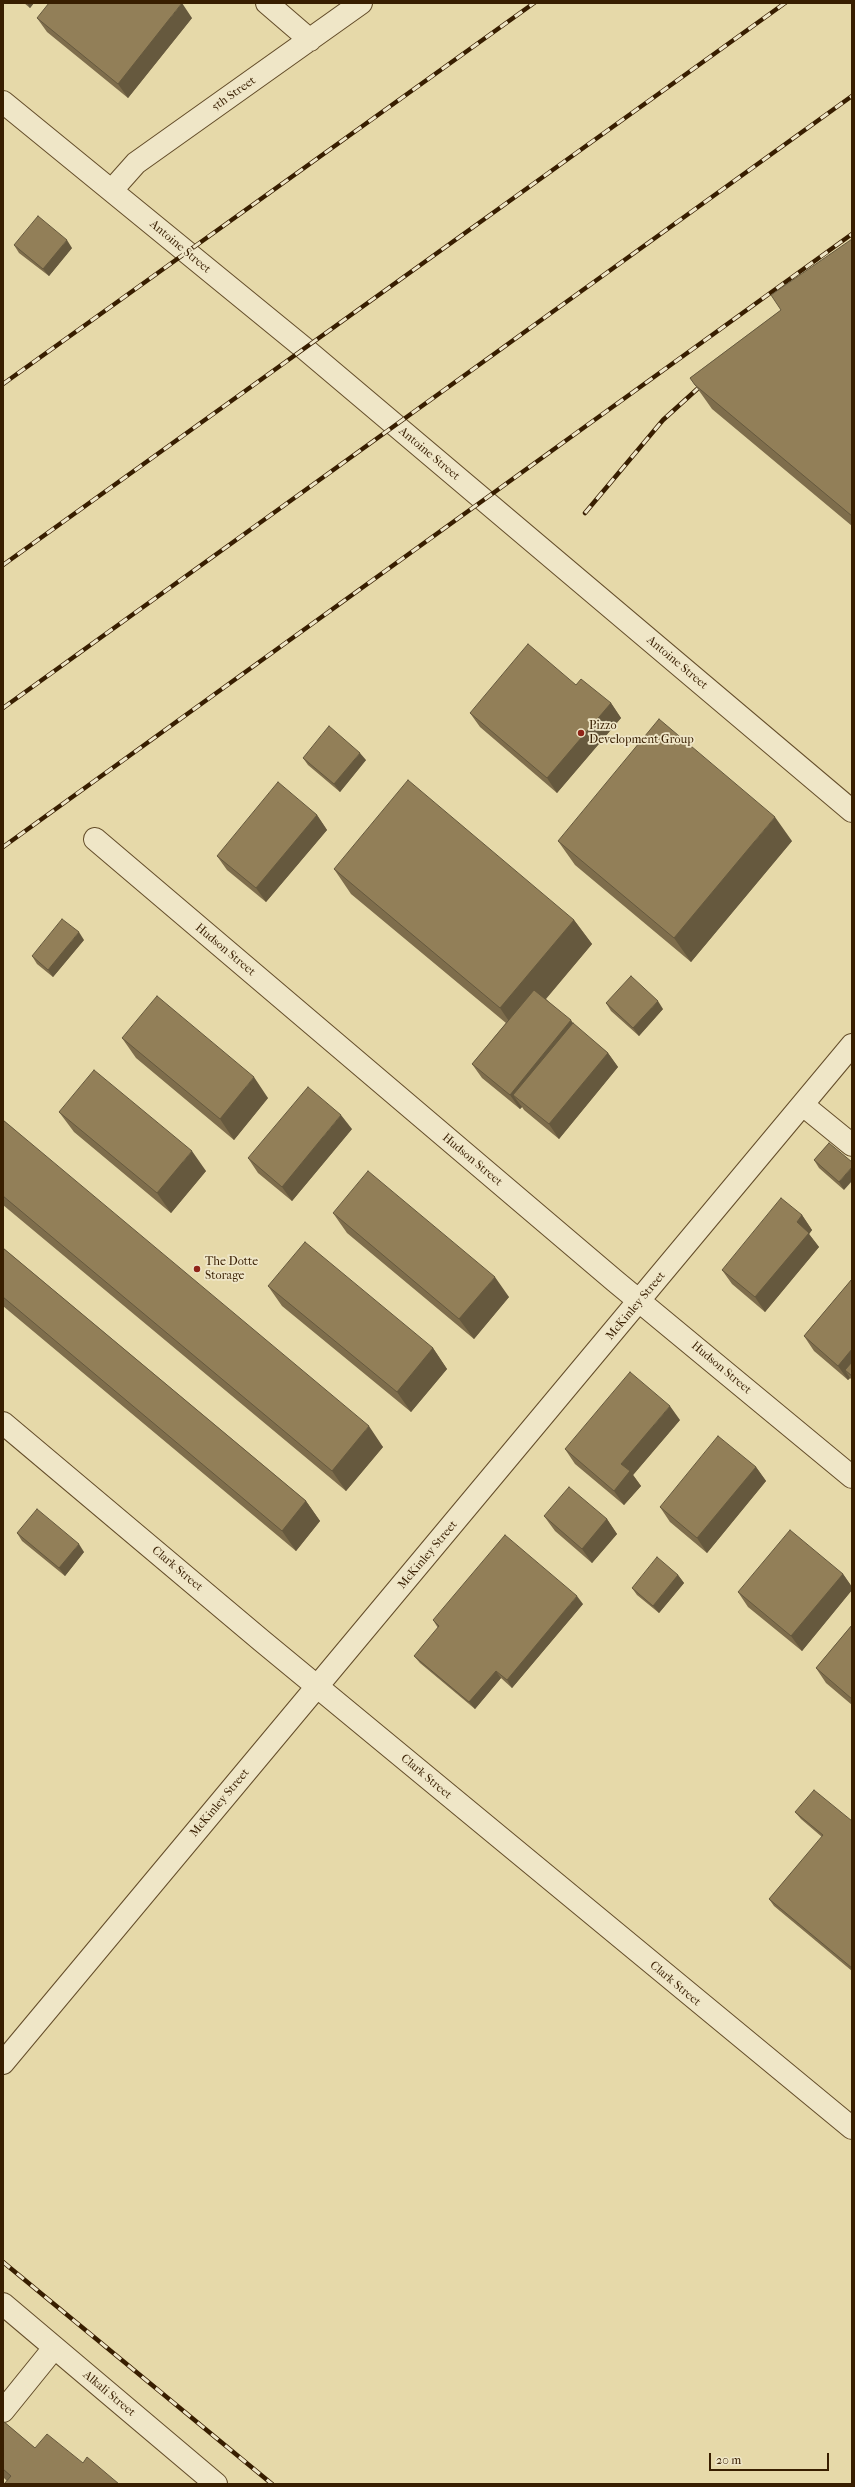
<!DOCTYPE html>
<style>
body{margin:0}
#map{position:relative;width:855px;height:2487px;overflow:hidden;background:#e6d9a9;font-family:"IM FELL French Canon",serif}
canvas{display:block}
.frame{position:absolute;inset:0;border:4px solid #381e00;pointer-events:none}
.scale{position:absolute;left:709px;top:2453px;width:120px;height:18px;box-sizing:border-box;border:2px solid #381e00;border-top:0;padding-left:5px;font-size:12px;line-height:14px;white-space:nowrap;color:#381e00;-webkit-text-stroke:3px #efe6c7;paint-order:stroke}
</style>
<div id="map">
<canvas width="855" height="2487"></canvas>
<div class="frame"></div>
<div class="scale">20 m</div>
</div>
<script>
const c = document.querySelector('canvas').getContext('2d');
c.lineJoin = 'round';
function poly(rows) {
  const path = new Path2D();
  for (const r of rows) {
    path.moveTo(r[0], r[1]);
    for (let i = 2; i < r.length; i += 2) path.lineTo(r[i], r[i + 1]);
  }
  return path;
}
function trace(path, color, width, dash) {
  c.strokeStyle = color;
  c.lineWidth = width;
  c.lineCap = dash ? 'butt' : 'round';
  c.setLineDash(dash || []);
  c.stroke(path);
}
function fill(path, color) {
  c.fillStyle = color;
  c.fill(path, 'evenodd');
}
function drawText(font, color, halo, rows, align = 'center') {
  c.font = font + ' "IM FELL French Canon",serif';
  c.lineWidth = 3.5;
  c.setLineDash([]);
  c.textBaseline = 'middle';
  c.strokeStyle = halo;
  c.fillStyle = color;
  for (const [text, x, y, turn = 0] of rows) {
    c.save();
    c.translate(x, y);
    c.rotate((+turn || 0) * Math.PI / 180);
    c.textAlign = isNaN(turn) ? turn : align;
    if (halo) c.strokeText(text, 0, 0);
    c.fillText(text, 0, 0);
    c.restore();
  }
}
const minor = poly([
 [267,3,310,40],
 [3,102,304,348,852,811],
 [112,190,136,163,361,3],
 [95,839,615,1281,852,1477],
 [803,1105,852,1145],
 [3,1423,262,1641,852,2128],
 [3,2063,852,1045],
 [3,2304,216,2484],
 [3,2411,54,2348]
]);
trace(minor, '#644d2a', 24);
trace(minor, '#efe6c7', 22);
const rail = poly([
 [3,384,534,3],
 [585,513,663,420,705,382],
 [3,565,785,3],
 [3,708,852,96],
 [3,847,852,234],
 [3,2262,272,2484]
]);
trace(rail, '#381e00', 4.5);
trace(rail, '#efe6c7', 3, [9]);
fill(poly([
 [24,3,34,3,30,8],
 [37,18,192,18,128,98,47,32],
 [852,239,852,526,712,409,690,378,781,310],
 [14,245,72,248,49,276,19,253],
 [611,703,621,718,557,793,480,727,470,713],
 [303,758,366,760,340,792,308,765],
 [317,815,327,830,266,902,227,870,217,856],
 [558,841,792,841,691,962,575,865],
 [334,869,574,920,592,944,546,999,574,1025,608,1053,618,1067,559,1139,524,1110,522,1107,520,1109,482,1078,472,1064,506,1023,351,894],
 [84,940,53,977,37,964,32,956],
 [606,1003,663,1009,639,1036,611,1011],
 [122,1038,268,1098,234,1140,136,1058],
 [59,1112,206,1171,171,1213,74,1132],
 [3,1120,383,1447,346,1491,3,1205],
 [352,1129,292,1201,258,1173,248,1158],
 [829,1143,844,1190,819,1168,814,1160],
 [333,1213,509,1297,474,1339,347,1233],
 [802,1215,812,1230,809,1234,819,1247,765,1312,732,1284,722,1270],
 [3,1248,306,1501,320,1521,296,1551,3,1306],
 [852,1279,852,1380,850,1378,848,1380,814,1351,804,1336],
 [268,1286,433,1348,447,1369,411,1412,282,1306],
 [680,1420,633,1475,641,1486,624,1505,575,1464,565,1449],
 [756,1467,766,1481,707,1553,670,1522,660,1507],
 [544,1516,607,1519,617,1534,592,1563,555,1531],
 [17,1533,84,1552,65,1576,22,1541],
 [843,1574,852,1587,852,1590,802,1651,748,1607,738,1592],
 [678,1575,684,1583,659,1613,637,1595,632,1588],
 [583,1604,512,1688,501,1678,475,1709,420,1663,414,1656,438,1628,433,1620],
 [852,1625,852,1705,826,1683,816,1668],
 [795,1812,852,1821,852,1971,774,1906,769,1899,822,1837,801,1819],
 [3,2421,35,2448,83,2463,119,2484,7,2481,3,2477]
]), '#7e6d4c');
fill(poly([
 [27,3,34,3,30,8],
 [182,3,192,18,128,98,118,84],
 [67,240,72,248,49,276,43,269],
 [611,703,621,718,557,793,547,778],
 [360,753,366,760,340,792,334,784],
 [317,815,327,830,266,902,256,888],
 [775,817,792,841,691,962,674,938],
 [574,920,592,944,517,1033,500,1008],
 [79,932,84,940,53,977,48,970],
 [658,1001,663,1009,639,1036,633,1028],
 [571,1020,581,1035,513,1095,522,1107,520,1109,510,1095],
 [608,1053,618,1067,559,1139,549,1124],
 [254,1077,268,1098,234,1140,220,1119],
 [341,1115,352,1129,292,1201,282,1187],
 [192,1151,206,1171,171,1213,157,1193],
 [852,1167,852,1181,844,1190,839,1182],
 [802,1215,812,1230,809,1234,819,1247,765,1312,755,1297,797,1222],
 [495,1277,509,1297,474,1339,459,1319],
 [433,1348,447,1369,411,1412,397,1392],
 [852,1349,852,1376,845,1370,850,1378,848,1380,838,1366],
 [670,1406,680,1420,633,1475,641,1486,624,1505,614,1491,621,1464],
 [369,1426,383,1447,346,1491,332,1471],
 [756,1467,766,1481,707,1553,697,1538],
 [306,1501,320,1521,296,1551,282,1531],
 [607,1519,617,1534,592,1563,582,1549],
 [79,1544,84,1552,65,1576,59,1568],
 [843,1574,852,1587,852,1590,802,1651,791,1636],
 [678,1575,684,1583,659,1613,653,1606],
 [577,1596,583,1604,512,1688,507,1680],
 [496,1671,501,1678,475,1709,469,1702]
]), '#66593e');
const building = poly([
 [49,3,182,3,118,84,37,18,49,3],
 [38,216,67,240,43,269,14,245,38,216],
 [852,239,852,516,695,385,690,378,781,310,771,295,852,239],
 [528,644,576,685,581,679,611,703,547,778,470,713,528,644],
 [659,719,775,817,674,938,558,841,659,719],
 [329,726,360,753,334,784,303,758,329,726],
 [408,780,574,920,500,1008,334,869,408,780],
 [278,782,317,815,256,888,217,856,278,782],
 [62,919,79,932,48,970,32,956,62,919],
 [631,976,658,1001,633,1028,606,1003,631,976],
 [534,990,571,1020,510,1095,472,1064,534,990],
 [157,996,254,1077,220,1119,122,1038,157,996],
 [573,1023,608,1053,549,1124,513,1095,573,1023],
 [94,1070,192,1151,157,1193,59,1112,94,1070],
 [308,1087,341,1115,282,1187,248,1158,308,1087],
 [3,1120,369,1426,332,1471,3,1196,3,1120],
 [829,1143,852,1162,852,1167,839,1182,814,1160,829,1143],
 [368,1171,495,1277,459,1319,333,1213,368,1171],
 [781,1198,802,1215,797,1222,809,1233,755,1297,722,1270,781,1198],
 [305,1242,433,1348,397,1392,268,1286,305,1242],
 [3,1248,306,1501,282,1531,3,1297,3,1248],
 [852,1279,852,1349,838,1366,804,1336,852,1279],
 [852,1362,852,1376,845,1370,852,1362],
 [630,1372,670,1406,621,1464,630,1471,614,1491,565,1449,630,1372],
 [718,1436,756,1467,697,1538,660,1507,718,1436],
 [569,1487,607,1519,582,1549,544,1516,569,1487],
 [37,1509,79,1544,59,1568,17,1533,37,1509],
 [790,1530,843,1574,791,1636,738,1592,790,1530],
 [505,1535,577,1596,507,1680,496,1671,469,1702,414,1656,439,1626,433,1620,505,1535],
 [657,1557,678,1575,653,1606,632,1588,657,1557],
 [852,1625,852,1699,816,1668,852,1625],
 [814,1790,852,1821,852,1968,769,1899,823,1835,795,1812,814,1790],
 [3,2421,35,2448,47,2434,83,2463,87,2457,119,2484,4,2484,11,2476,3,2469,3,2421]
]);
fill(building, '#927f58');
trace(building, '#66593e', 1);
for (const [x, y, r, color] of [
 [581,733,4,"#8f2418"],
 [197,1269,4,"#8f2418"]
]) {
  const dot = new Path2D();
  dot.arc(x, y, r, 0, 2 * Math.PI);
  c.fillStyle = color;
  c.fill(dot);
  trace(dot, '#efe6c7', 1.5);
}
drawText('12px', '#381e00', '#efe6c7', [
 ["5th Street",234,94,-35],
 ["Antoine Street",180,247,40],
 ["Antoine Street",429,454,40],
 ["Antoine Street",677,663,40],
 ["Hudson Street",225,950,40],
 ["Hudson Street",472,1160,40],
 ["McKinley Street",636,1306,-50],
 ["Hudson Street",721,1368,40],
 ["McKinley Street",428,1555,-50],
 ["Clark Street",177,1569,40],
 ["Clark Street",426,1777,40],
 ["McKinley Street",220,1803,-50],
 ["Clark Street",675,1984,40],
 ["Alkali Street",109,2394,40]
]);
drawText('12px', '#381e00', '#efe6c7', [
 ["Pizzo",589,726],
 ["Development Group",589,740],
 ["The Dotte",205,1262],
 ["Storage",205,1276]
], 'left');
</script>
